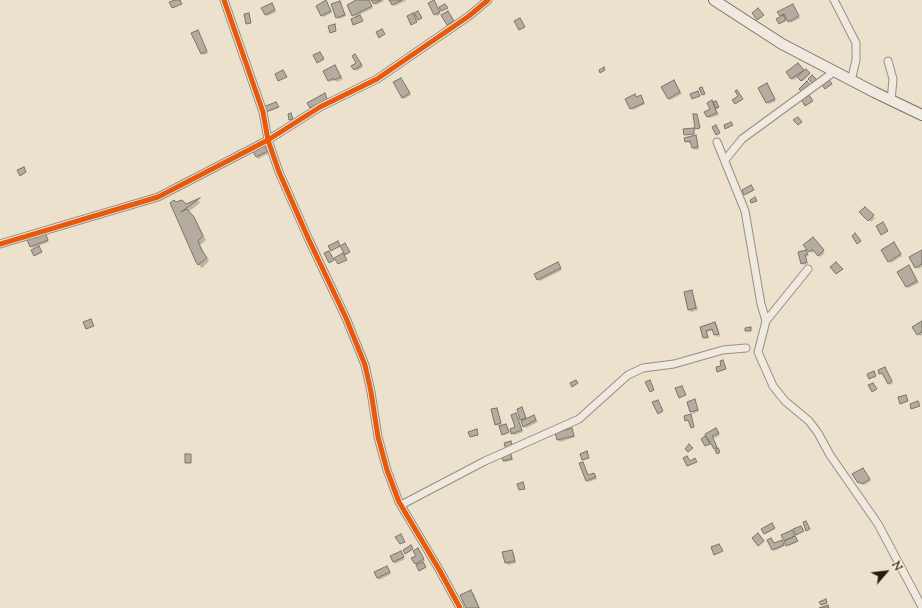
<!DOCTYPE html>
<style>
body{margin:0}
#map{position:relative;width:922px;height:608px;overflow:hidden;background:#ece1cd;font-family:"Sorts Mill Goudy",serif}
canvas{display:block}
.north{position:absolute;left:866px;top:552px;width:40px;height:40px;-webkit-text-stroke:3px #fbeed6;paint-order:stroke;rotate:62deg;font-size:11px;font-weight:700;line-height:16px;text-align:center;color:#231c13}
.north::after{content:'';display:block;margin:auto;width:14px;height:18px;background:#231c13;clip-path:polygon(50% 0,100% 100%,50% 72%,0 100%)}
</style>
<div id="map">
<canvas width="922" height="608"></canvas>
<div class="north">N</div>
</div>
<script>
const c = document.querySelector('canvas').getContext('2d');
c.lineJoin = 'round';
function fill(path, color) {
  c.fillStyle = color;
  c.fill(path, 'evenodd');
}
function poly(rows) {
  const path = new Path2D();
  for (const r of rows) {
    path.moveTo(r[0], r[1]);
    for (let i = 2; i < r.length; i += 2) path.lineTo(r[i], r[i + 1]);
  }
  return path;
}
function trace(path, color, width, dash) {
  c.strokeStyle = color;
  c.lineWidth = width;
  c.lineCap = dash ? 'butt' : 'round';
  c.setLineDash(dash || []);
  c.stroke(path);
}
fill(poly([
 [358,0,369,0,373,8,359,15,363,21,355,25,356,18,348,5],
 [373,0,383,0,384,1,376,5],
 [390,0,405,0,406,1,394,6],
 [326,2,332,13,323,17,322,15],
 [339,2,346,16,339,19,337,17],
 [434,2,441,14,437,16,435,14],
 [272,4,276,12,267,16,266,14],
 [793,5,800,18,791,23,786,16,784,17,786,21,780,24,778,20,782,17,779,12],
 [448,12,455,23,450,26,443,15],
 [199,33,208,53,204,55,202,53],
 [357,57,363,67,357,71,353,66,357,63],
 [335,66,343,79,337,82,335,80,330,82,329,80],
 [800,66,804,72,806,70,810,74,803,81,799,77,793,80,787,72],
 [401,79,411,95,404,99,402,97],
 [674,81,682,94,670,100,668,98],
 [769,86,776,101,769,104,767,103],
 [324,95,328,101,313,109,311,107],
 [635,96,637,98,640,96,645,104,633,110,627,100],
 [712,102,714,103,716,103,719,108,716,109,719,115,710,118,708,117,711,110],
 [277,104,278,108,266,113,264,108],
 [695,136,697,138,699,149,695,150,693,148,692,142,688,143,686,141],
 [264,146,269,153,258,159,253,151],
 [198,200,200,203,188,212,197,222,206,240,200,245,209,261,202,268,196,262,176,203,186,205],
 [865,208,875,218,871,222,861,212],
 [45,234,49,242,33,248,31,246],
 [813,239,825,253,820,257,815,251,811,253,805,246],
 [894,243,902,256,891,263,889,261],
 [806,251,809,256,806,257,808,264,804,265,802,263],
 [922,252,922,267,918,269,916,267],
 [559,265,562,270,540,281,536,275],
 [911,268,919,283,908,288,907,286],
 [691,292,693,293,698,310,691,312,689,310,685,293],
 [922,322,922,335,920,336,914,327],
 [715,323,717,325,720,336,717,337,714,330,707,332,709,338,706,339,704,338,701,327],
 [885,368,893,383,890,385,884,374,882,375,879,371],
 [694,400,699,411,693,414,688,403],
 [497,409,498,411,502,426,506,425,509,433,504,435,500,426,498,426,496,424],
 [522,409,526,420,534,416,538,422,526,428,521,419],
 [516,414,523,432,514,435,512,433,517,427],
 [572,429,575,437,560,442,558,440],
 [718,431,720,435,713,439,720,453,718,454,707,435],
 [511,443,512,447,511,451,513,460,505,462,503,460],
 [865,471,871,481,864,485,862,483,860,484,859,483],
 [594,474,597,479,588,482,587,481,588,476],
 [773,525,775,529,766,534,762,529],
 [792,531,798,542,788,546,783,535],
 [771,539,775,544,781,541,785,546,774,551,773,549],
 [419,551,425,561,422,563,425,568,420,571,415,563],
 [512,551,514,553,516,563,508,565,506,563,503,553],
 [402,554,405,559,395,564,391,557],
 [388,569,391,574,379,580,377,578,375,573],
 [471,591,474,594,480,608,468,608]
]), '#0003');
const building = poly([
 [175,0,180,0,182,4,172,8,169,2,175,0],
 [326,0,331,11,321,16,316,6,326,0],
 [356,0,369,0,372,6,352,16,347,5,356,0],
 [371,0,381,0,374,4,371,0],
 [389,0,402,0,392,5,389,0],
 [434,0,440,12,434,15,428,3,434,0],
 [340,1,345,15,336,18,331,4,340,1],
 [272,3,275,10,265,15,261,8,272,3],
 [445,4,448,8,441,11,439,7,445,4],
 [793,4,799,16,788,22,784,14,780,16,777,12,793,4],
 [758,8,764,15,757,20,752,13,758,8],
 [418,11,422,18,418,20,414,13,418,11],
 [448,11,454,21,447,25,441,15,448,11],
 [249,13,251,23,246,24,244,14,249,13],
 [413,13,417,22,411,25,407,16,413,13],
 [360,15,363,21,353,25,351,19,360,15],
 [783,15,786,20,779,24,776,19,783,15],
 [520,18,525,27,519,30,514,21,520,18],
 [335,24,336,31,330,33,328,26,335,24],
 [382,29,385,34,379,38,376,32,382,29],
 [198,30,207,51,201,54,191,33,198,30],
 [320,52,324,59,317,63,313,55,320,52],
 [355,54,362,65,354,70,351,66,356,63,352,56,355,54],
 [798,63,804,70,791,79,786,72,798,63],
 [335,65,341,77,334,80,333,78,328,81,323,71,335,65],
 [604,67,605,70,600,73,599,70,604,67],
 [806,69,810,73,801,81,797,77,806,69],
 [283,70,287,77,278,81,275,74,283,70],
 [812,75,817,80,813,84,808,79,812,75],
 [401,78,410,93,402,98,393,82,401,78],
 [828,78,832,84,825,89,821,84,828,78],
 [674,80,680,92,668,99,661,87,674,80],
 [807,81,811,86,803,93,799,89,807,81],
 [767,83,775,99,766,103,758,88,767,83],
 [702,87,705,94,702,95,699,88,702,87],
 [737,90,743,99,735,104,732,100,738,96,735,91,737,90],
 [698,91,700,96,692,99,690,94,698,91],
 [325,93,327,99,310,108,307,103,325,93],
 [635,94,636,97,641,95,644,103,630,109,625,99,635,94],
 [809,95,813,101,805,106,801,99,809,95],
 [712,100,717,113,707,117,704,112,710,109,707,103,712,100],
 [716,101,719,107,716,108,713,102,716,101],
 [276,102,279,107,265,112,263,107,276,102],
 [291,113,293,119,289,120,288,114,291,113],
 [693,114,697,114,700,128,695,129,693,114],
 [798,117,802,122,798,125,793,120,798,117],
 [731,122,733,125,725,129,724,125,731,122],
 [716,125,720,133,716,135,712,127,716,125],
 [694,128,694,134,684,135,683,129,694,128],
 [696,135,698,147,692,148,690,141,685,142,684,138,696,135],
 [264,144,268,151,256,157,252,150,264,144],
 [24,167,26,172,20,176,17,170,24,167],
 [751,185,754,190,744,195,742,190,751,185],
 [755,197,757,201,751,203,750,200,755,197],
 [200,198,181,212,187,209,194,217,203,236,198,241,202,251,207,258,198,265,196,262,170,203,174,200,176,202,182,200,186,204,200,198],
 [865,207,874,215,868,221,859,212,865,207],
 [883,222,888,231,881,235,876,226,883,222],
 [45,232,48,240,30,247,27,239,45,232],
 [855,233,861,241,857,244,852,236,855,233],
 [813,237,824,250,818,256,812,249,809,252,803,245,813,237],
 [338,241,340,246,331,251,328,246,338,241],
 [894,242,901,254,888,262,881,250,894,242],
 [345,243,350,252,345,255,340,246,345,243],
 [39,246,42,252,34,256,31,250,39,246],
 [806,250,808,254,805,255,807,262,801,264,798,252,806,250],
 [922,250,922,264,915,268,909,257,922,250],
 [329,251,334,260,329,263,324,253,329,251],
 [343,253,347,260,338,264,334,258,343,253],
 [558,262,561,268,537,280,534,274,558,262],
 [836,262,843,269,836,274,830,267,836,262],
 [909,265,917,281,906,287,897,272,909,265],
 [692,290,696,308,688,310,684,292,692,290],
 [91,319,94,326,86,329,83,322,91,319],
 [922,321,922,332,917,335,912,327,922,321],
 [715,322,719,334,714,335,712,329,706,331,708,337,703,338,700,327,715,322],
 [751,327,751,331,745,331,745,328,751,327],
 [723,360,726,369,717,372,716,367,721,366,720,361,723,360],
 [885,367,892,381,888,384,882,373,879,374,878,370,885,367],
 [874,371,876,376,869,379,867,374,874,371],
 [576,380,578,383,572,387,570,383,576,380],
 [650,380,654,390,650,392,645,382,650,380],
 [873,383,877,389,872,392,868,385,873,383],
 [682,386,686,395,679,398,675,388,682,386],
 [906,395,908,401,900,404,898,397,906,395],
 [695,399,698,410,690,412,687,402,695,399],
 [658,400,663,411,658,414,652,402,658,400],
 [918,401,920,406,911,409,910,404,918,401],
 [522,407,526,418,520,420,517,409,522,407],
 [497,408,501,423,495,425,491,409,497,408],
 [516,413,522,430,511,434,510,429,515,427,511,415,516,413],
 [691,414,694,427,691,428,688,420,685,421,684,416,691,414],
 [534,415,536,420,523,427,521,421,534,415],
 [506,424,509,432,502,435,499,426,506,424],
 [572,428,574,436,557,440,555,433,572,428],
 [716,428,719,433,712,436,717,447,714,449,705,434,716,428],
 [477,429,478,435,470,437,468,432,477,429],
 [705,436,710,444,705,446,701,439,705,436],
 [511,441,512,447,506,449,504,443,511,441],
 [689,444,693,448,688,452,685,449,689,444],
 [509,448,512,459,503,461,500,450,509,448],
 [718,448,720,452,717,454,715,450,718,448],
 [587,451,589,458,582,460,580,454,587,451],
 [185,454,191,454,191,463,185,463,185,454],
 [687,456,690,461,695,458,697,462,687,466,683,458,687,456],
 [583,462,588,475,594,473,596,477,586,481,579,463,583,462],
 [863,468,870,479,862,484,860,482,858,483,852,474,863,468],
 [523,482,525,489,519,490,517,484,523,482],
 [806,521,810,529,806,531,803,522,806,521],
 [772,523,775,528,764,534,761,529,772,523],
 [801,526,804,531,796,535,793,529,801,526],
 [792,530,795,536,784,541,781,535,792,530],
 [758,533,764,541,758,546,752,538,758,533],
 [401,534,405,542,400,544,395,537,401,534],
 [795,536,798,541,786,546,784,541,795,536],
 [771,538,774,543,782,540,784,545,772,550,767,540,771,538],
 [719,544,723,551,714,555,711,547,719,544],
 [411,545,413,549,405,554,403,550,411,545],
 [418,548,424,559,415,564,411,558,416,556,413,551,418,548],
 [512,550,515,561,505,563,502,552,512,550],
 [401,551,404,557,393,562,390,556,401,551],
 [423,562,426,567,419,571,416,565,423,562],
 [387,566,390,572,377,578,374,572,387,566],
 [471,590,479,608,466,608,460,595,471,590],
 [826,599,827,603,821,605,819,602,826,599],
 [828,605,829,608,819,608,828,605]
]);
fill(building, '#b4ac9f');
trace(building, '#7b7469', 1);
const minor = poly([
 [224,0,263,112,268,140,279,172,309,240,346,318,365,365,371,392,378,437,387,470,399,502,440,571,460,608],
 [834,0,856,43,856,60,851,81],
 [888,61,893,79,891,101],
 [717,142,745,211,761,304,766,321],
 [725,160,742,139,831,74],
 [0,244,158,197,268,140,320,107,377,79,469,16,488,0],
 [808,269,766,321,758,352,773,386,785,401,809,421,818,433,830,455,878,524,922,607],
 [401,505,485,461,579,419,628,375,643,368,674,364,723,350,746,348]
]);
const secondary = poly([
 [714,0,782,44,874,92,922,115]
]);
trace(minor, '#968f83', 9);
trace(secondary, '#7b7469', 12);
trace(minor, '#efe9df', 7);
trace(secondary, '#efe9df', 10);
trace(poly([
 [224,0,263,112,268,140,279,172,309,240,346,318,365,365,371,392,378,437,387,470,399,502,440,571,460,608],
 [0,244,158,197,268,140,320,107,377,79,469,16,488,0]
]), '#e8590c', 5);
</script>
